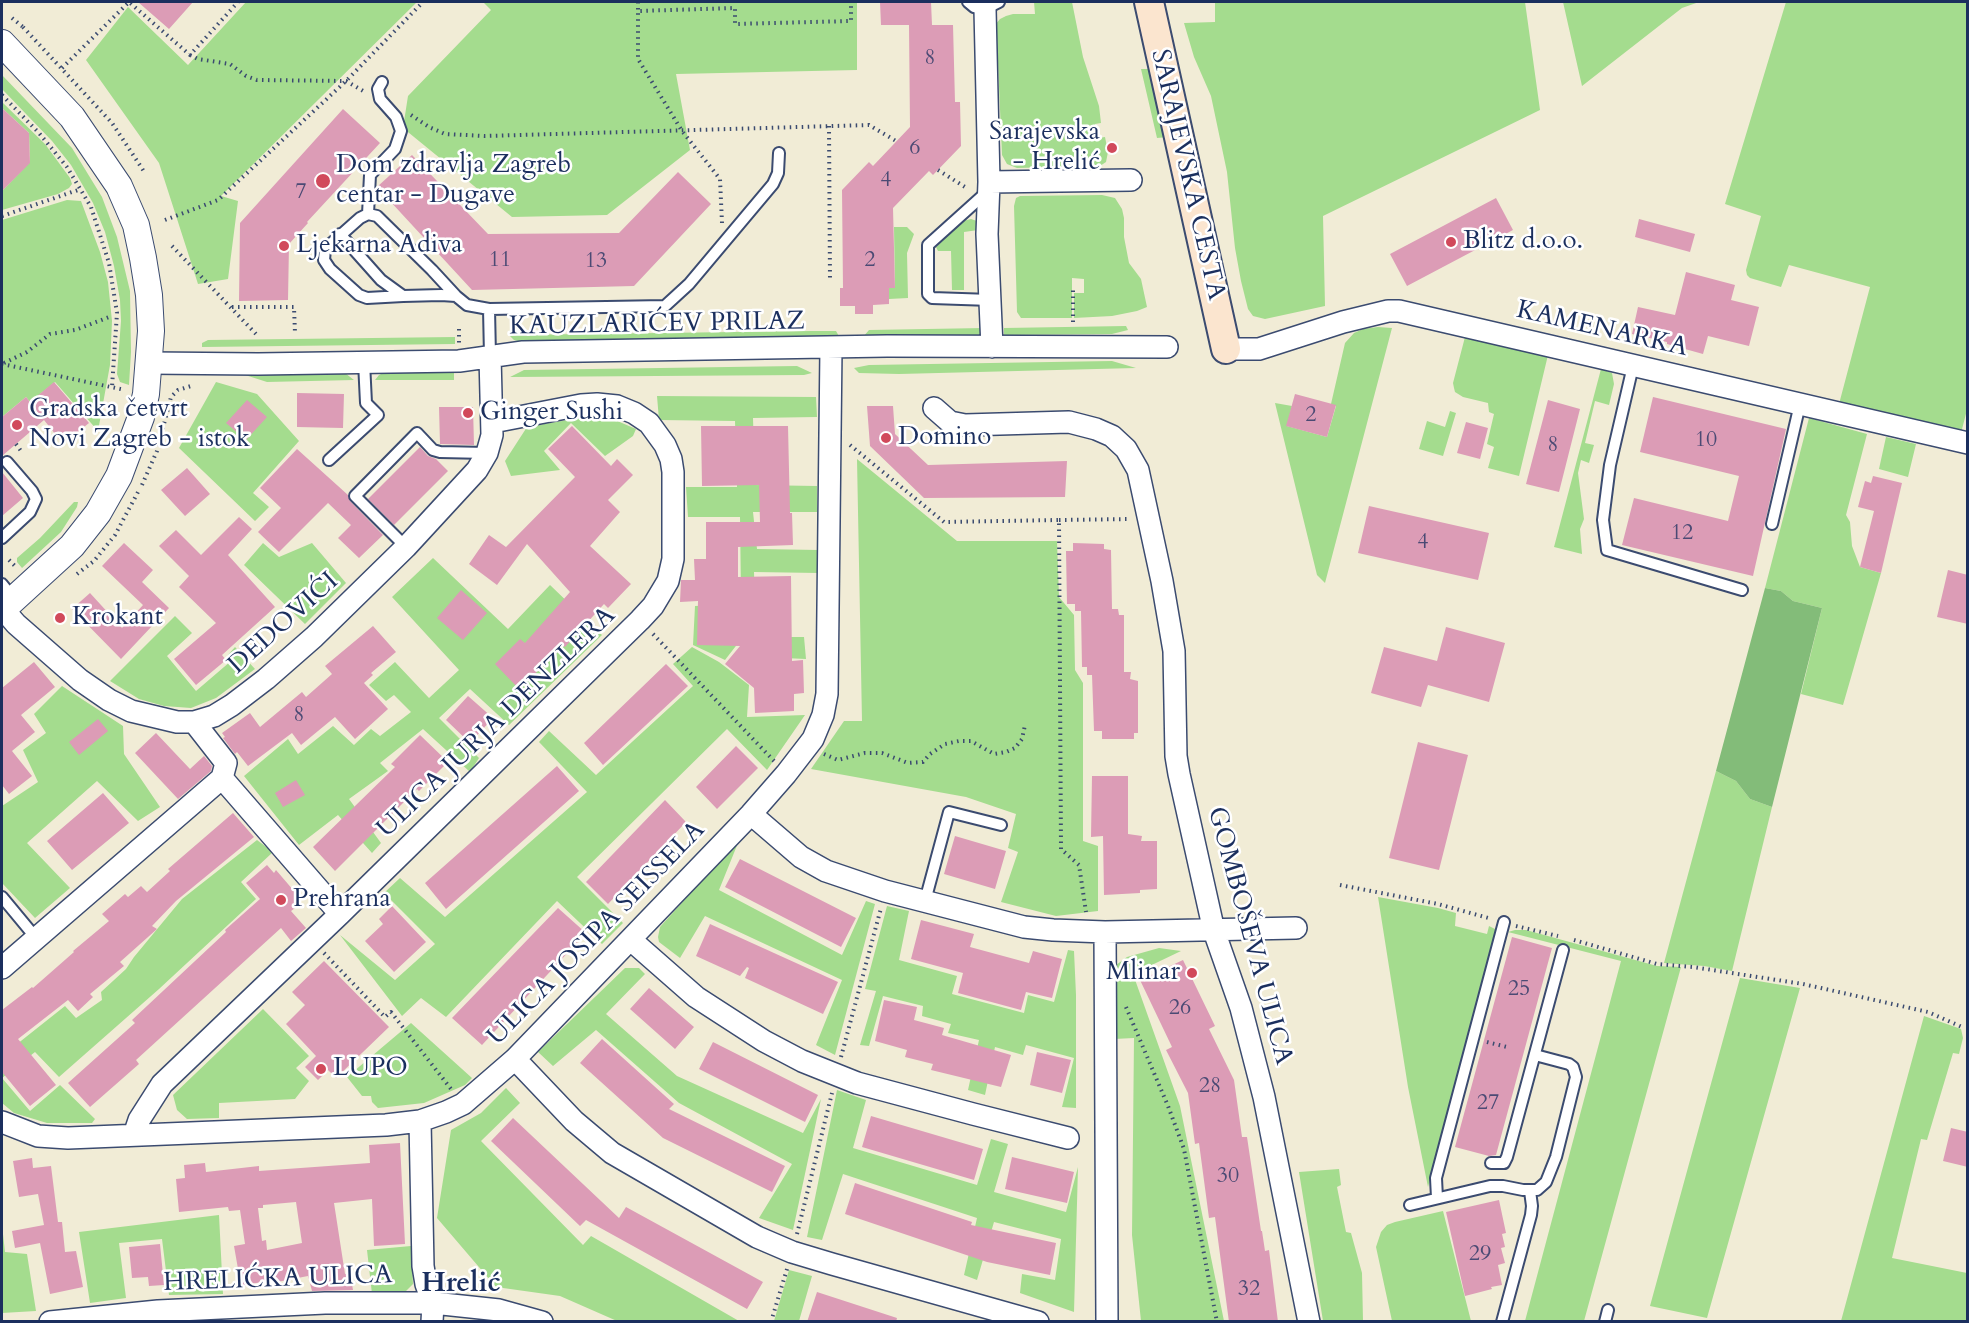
<!DOCTYPE html>
<meta charset="utf-8">
<style>
body{margin:0}
#map{position:relative;width:1969px;height:1323px;overflow:hidden;background:#f1ecd6;font-family:Cardo,serif}
canvas{display:block}
.frame{position:absolute;inset:0;border:3px solid #1b2f5e;pointer-events:none}
</style>
<div id="map">
<canvas width="1969" height="1323"></canvas>
<div class="frame"></div>
</div>
<script>
const c = document.querySelector('canvas').getContext('2d');
c.lineJoin = 'round';
function fill(path, color) {
  c.fillStyle = color;
  c.fill(path, 'evenodd');
}
function poly(rows) {
  const path = new Path2D();
  for (const r of rows) {
    path.moveTo(r[0], r[1]);
    for (let i = 2; i < r.length; i += 2) path.lineTo(r[i], r[i + 1]);
  }
  return path;
}
function trace(path, color, width, dash) {
  c.strokeStyle = color;
  c.lineWidth = width;
  c.lineCap = dash ? 'butt' : 'round';
  c.setLineDash(dash || []);
  c.stroke(path);
}
function drawText(font, color, halo, rows, align = 'center') {
  c.font = font + ' Cardo,serif';
  c.lineWidth = 5;
  c.setLineDash([]);
  c.textBaseline = 'middle';
  c.strokeStyle = halo;
  c.fillStyle = color;
  for (const [text, x, y, turn = 0] of rows) {
    c.save();
    c.translate(x, y);
    c.rotate((+turn || 0) * Math.PI / 180);
    c.textAlign = isNaN(turn) ? turn : align;
    if (halo) c.strokeText(text, 0, 0);
    c.fillText(text, 0, 0);
    c.restore();
  }
}
fill(poly([
 [246,2,417,2,221,196,238,201,228,279,198,284,159,163,86,60,128,7,188,65],
 [483,2,857,2,857,70,676,74,690,150,607,215,512,217,403,128,408,96,491,10],
 [1034,2,1072,2,1083,57,1099,106,1101,123,1095,124,1098,138,1105,137,1108,152,1106,162,1100,166,1017,168,1007,164,1002,155,998,63,994,63,994,26,1000,19,1006,16,1013,14,1035,14],
 [1215,2,1525,2,1540,110,1323,216,1325,306,1265,319,1253,316,1248,309,1241,281,1235,248,1227,172,1211,96,1194,57,1184,23,1215,22],
 [1563,2,1699,2,1682,8,1582,86],
 [1786,2,1967,2,1968,406,1961,433,1839,404,1870,287,1789,265,1781,287,1750,278,1747,275,1746,270,1761,216,1725,204],
 [1141,69,1150,69,1168,137,1157,138],
 [2,75,72,148,102,197,117,237,130,291,131,352,129,385,120,382,117,374,121,321,120,300,114,266,105,232,93,203,71,165,52,141,2,89],
 [2,102,45,144,70,178,72,184,69,188,58,194,2,210,2,191,30,162,29,133,2,108],
 [1102,195,1115,198,1122,209,1124,218,1124,237,1129,263,1141,279,1147,307,1137,311,1112,316,1074,318,1074,293,1084,293,1084,279,1072,278,1072,318,1021,318,1017,312,1014,206,1016,198,1020,196],
 [67,200,81,201,100,252,108,282,112,321,110,365,98,431,55,382,30,402,26,397,2,417,2,220],
 [971,219,977,221,978,230,964,232,964,290,952,290,951,251,938,251,936,247,963,221],
 [894,227,907,227,914,234,907,253,908,298,889,299,889,288,895,288],
 [1126,326,1128,330,1112,334,1004,335,1004,328],
 [1378,327,1392,328,1325,583,1317,575,1275,403,1292,406,1287,426,1327,437,1336,406,1331,404,1345,343,1354,333,1363,329],
 [984,328,984,335,863,337,869,330],
 [811,331,836,331,840,338,522,342,514,340,509,335],
 [455,337,455,344,202,347,202,343,208,340],
 [1465,337,1548,355,1519,476,1488,468,1494,447,1487,444,1494,414,1489,412,1488,403,1463,397,1455,392,1454,388,1453,383],
 [1112,361,1136,368,899,374,859,373,854,368,869,365],
 [797,366,812,373,804,375,510,377,524,370],
 [1601,369,1612,373,1614,384,1609,405,1595,401,1585,443,1594,445,1589,463,1581,460,1578,473,1584,519,1580,529,1582,554,1554,547],
 [454,371,454,380,375,380,379,375,385,372],
 [345,373,354,380,267,382,242,374],
 [216,382,257,394,299,441,253,493,269,507,255,521,179,448],
 [657,396,816,397,817,417,753,418,755,485,817,486,817,512,753,512,757,549,819,550,818,573,754,572,756,637,804,637,806,659,762,657,746,633,725,660,693,645,695,606,719,605,741,595,740,517,688,517,686,487,737,487,735,421,659,420],
 [1450,411,1456,413,1443,456,1419,449,1427,421,1445,427],
 [591,416,615,420,636,429,633,436,605,456,571,423,544,451,560,470,511,476,505,461,527,427],
 [1809,418,1867,434,1846,515,1850,522,1852,546,1860,567,1881,573,1843,705,1801,694,1822,608,1793,601,1781,591,1765,588],
 [1886,437,1916,444,1908,477,1879,469],
 [857,459,957,541,1057,541,1059,597,1074,615,1075,670,1083,683,1083,841,1098,846,1098,911,1056,916,1001,902,1018,852,1008,848,1016,814,966,797,811,769,844,721,862,721],
 [74,502,78,502,77,507,61,532,22,568,17,562,17,558,40,538],
 [263,543,279,557,312,543,346,583,305,624,244,565],
 [433,558,508,629,550,585,602,635,509,725,470,689,439,718,479,758,470,772,423,729,380,763,388,771,349,799,381,843,372,853,338,815,299,845,244,776,288,739,298,754,333,726,354,745,371,729,380,736,411,712,394,695,386,701,369,685,395,662,429,698,459,670,392,597],
 [175,616,192,633,167,656,196,691,231,661,227,656,235,647,255,669,216,698,191,708,164,706,139,699,110,681],
 [692,647,719,662,749,685,747,717,805,715,767,770,727,729,577,877,623,923,602,944,557,901,446,1017,421,998,402,1016,340,935,395,980,435,944,384,893,400,878,445,917,587,792,539,742,549,731,596,775,693,686,673,664],
 [62,686,123,726,124,754,160,807,138,821,97,781,27,843,70,888,35,918,2,883,2,806,38,782,23,750,46,733,34,714],
 [1716,771,1736,781,1750,799,1772,807,1732,971,1704,966,1664,963],
 [740,838,719,890,842,955,866,901,875,904,835,1055,816,1045,842,980,705,916,680,958,659,942,658,937,660,927],
 [257,840,273,852,241,882,256,899,159,989,59,1077,35,1052,2,1078,30,1111,60,1085,95,1119,92,1123,47,1123,14,1113,2,1103,2,1056,65,1006,76,1018,102,1000,101,992,126,969,134,957,182,899],
 [1378,897,1438,908,1456,913,1455,926,1487,934,1489,926,1497,930,1428,1187,1408,1087],
 [887,906,909,911,899,960,957,976,952,994,1024,1013,1028,995,1054,1002,1068,950,1074,951,1076,995,1076,1108,1062,1107,1074,1058,1026,1045,1023,1055,995,1047,985,1095,968,1090,979,1040,948,1033,951,1024,922,1016,923,1006,883,996,869,1046,860,1045,876,991,865,989],
 [1515,930,1526,930,1657,966,1681,967,1584,1321,1525,1321,1621,961,1508,932],
 [1159,948,1181,951,1133,974,1180,1106,1224,1321,1141,1321,1132,1235,1134,1038,1114,1039,1116,965,1127,957],
 [625,968,639,968,645,974,606,1014,677,1076,803,1133,821,1099,793,1230,759,1218,792,1164,679,1103,596,1030,553,1066,538,1052],
 [1740,978,1800,988,1707,1318,1650,1306],
 [263,1009,309,1056,296,1068,309,1081,295,1099,219,1103,219,1118,187,1119,177,1110,173,1095],
 [1924,1016,1961,1029,1963,1038,1959,1054,1953,1053,1927,1140,1921,1139,1892,1258,1967,1273,1967,1321,1841,1321],
 [411,1023,472,1078,465,1085,424,1103,378,1108,372,1102,371,1096,362,1096,347,1077],
 [506,1088,520,1103,481,1141,583,1245,591,1236,739,1321,617,1321,560,1296,496,1287,437,1218,451,1130,481,1113],
 [837,1090,866,1100,853,1148,977,1185,991,1139,1008,1144,994,1192,1066,1212,1078,1167,1074,1312,1020,1293,1022,1274,1055,1280,1061,1239,994,1222,977,1280,964,1275,977,1218,843,1174,822,1240,807,1237],
 [1339,1169,1341,1185,1337,1187,1346,1232,1351,1233,1362,1273,1363,1321,1323,1321,1299,1172],
 [1443,1211,1471,1321,1392,1321,1376,1247,1381,1232,1387,1225,1395,1222],
 [219,1215,223,1294,169,1295,162,1239,119,1243,126,1298,90,1303,79,1232],
 [2,1225,5,1252,27,1254,36,1311,2,1313],
 [411,1246,413,1284,406,1291,372,1294,367,1250],
 [789,1270,812,1276,799,1321,774,1321]
]), '#a4dc8e');
fill(poly([
 [1765,588,1781,591,1793,601,1822,608,1772,807,1750,799,1736,781,1716,771]
]), '#83bc79');
fill(poly([
 [138,2,193,2,169,29],
 [880,2,931,2,932,25,953,25,955,102,960,102,961,146,933,175,929,171,893,208,895,288,889,288,889,304,873,305,873,314,855,314,855,306,840,306,840,288,843,288,842,190,869,162,873,166,910,127,909,25,881,25],
 [2,108,29,133,30,163,2,191],
 [343,109,380,143,307,222,308,223,289,244,288,300,239,301,240,223],
 [412,155,488,234,619,233,678,172,711,204,634,286,472,290,377,187],
 [1496,198,1513,230,1407,286,1390,254],
 [1639,219,1695,234,1690,252,1635,237],
 [1686,272,1735,285,1731,300,1759,307,1749,346,1708,336,1703,354,1667,344,1667,342,1632,334,1638,307,1675,315],
 [54,382,89,423,63,444,44,420,2,456,2,417,26,397,30,402],
 [297,393,344,394,343,428,297,427],
 [1295,394,1336,405,1327,437,1286,426],
 [1653,397,1786,429,1753,576,1622,545,1634,498,1728,521,1739,476,1640,452],
 [247,400,267,417,246,440,226,423],
 [1548,400,1580,409,1559,492,1526,484],
 [867,406,893,406,895,434,928,465,1067,461,1065,497,924,498,870,446],
 [439,407,473,407,474,445,440,444],
 [1466,422,1488,428,1480,459,1457,453],
 [572,426,611,466,617,459,633,475,608,500,620,512,590,546,631,584,608,608,604,604,565,647,564,646,519,689,495,664,520,639,525,643,570,592,527,544,497,585,469,564,489,535,506,547,575,477,548,449],
 [701,426,788,426,790,513,792,513,793,545,738,547,738,577,791,576,792,661,803,660,804,693,794,694,794,711,755,713,754,688,725,664,740,646,697,645,698,601,680,602,681,580,695,580,694,559,706,559,706,522,760,522,759,485,702,486],
 [420,447,428,456,436,459,448,471,394,525,368,499],
 [297,449,348,495,350,501,383,535,359,558,338,538,351,525,328,503,279,552,258,532,281,508,260,488],
 [187,468,210,494,185,516,161,490],
 [2,472,23,498,2,516],
 [1873,476,1902,483,1881,573,1860,567,1874,511,1858,507,1865,481,1871,483],
 [1369,506,1489,533,1478,580,1358,553],
 [239,517,252,529,228,555,275,607,222,655,226,660,196,685,174,659,216,623,179,587,189,576,159,546,176,530,201,555],
 [124,543,153,570,142,582,169,608,121,659,72,609,90,593,122,628,143,605,102,566],
 [1073,543,1104,544,1104,549,1111,550,1112,609,1118,609,1119,615,1124,615,1124,672,1131,672,1130,679,1138,681,1138,733,1134,733,1134,739,1102,739,1102,731,1094,731,1092,675,1087,675,1087,667,1082,667,1081,611,1075,611,1075,604,1067,604,1066,551,1073,551],
 [1948,570,1968,575,1968,624,1937,617],
 [461,590,487,613,463,640,437,618],
 [373,626,396,652,371,673,373,675,364,683,388,709,355,739,335,717,301,745,292,733,248,766,237,752,235,754,223,738,225,737,222,733,250,713,260,727,302,692,306,697,332,674,325,666],
 [1446,627,1505,643,1489,702,1428,685,1421,707,1371,693,1384,647,1437,661],
 [34,662,55,687,21,715,35,732,12,751,32,776,9,794,2,785,2,688],
 [666,664,688,686,603,765,584,743],
 [468,696,493,718,470,743,446,720],
 [98,719,108,731,79,755,69,742],
 [156,733,190,769,204,756,212,766,211,771,178,799,135,753],
 [420,735,448,762,419,791,417,789,335,871,313,847,395,767,391,764],
 [1418,742,1468,755,1439,870,1389,858],
 [736,746,758,768,717,809,696,787],
 [557,766,579,791,446,909,425,883],
 [1092,776,1128,776,1128,834,1142,836,1141,841,1157,841,1157,889,1140,890,1140,893,1104,895,1103,836,1091,837],
 [296,780,305,795,283,807,275,793],
 [103,793,129,823,72,870,47,841],
 [665,800,686,822,608,904,586,882],
 [233,813,254,837,176,901,152,926,157,929,120,962,124,966,90,994,93,997,78,1011,68,1000,18,1039,56,1085,30,1106,2,1072,2,1010,32,987,33,988,74,952,73,951,109,921,102,914,125,894,128,897,141,886,147,892,170,871,168,869],
 [955,836,1006,851,995,889,944,874],
 [740,859,856,918,841,947,725,887],
 [267,865,274,873,276,870,300,898,295,903,298,906,291,911,306,928,291,941,281,928,136,1060,139,1064,90,1107,68,1083,135,1023,132,1020,226,932,225,930,260,899,246,883],
 [392,906,426,942,394,972,365,941,383,924,379,919],
 [558,908,586,933,482,1045,452,1018],
 [921,920,974,934,970,947,1029,963,1033,951,1062,959,1052,998,1026,992,1021,1010,958,993,963,973,911,959],
 [710,924,838,982,823,1014,745,978,749,968,747,967,740,976,696,956],
 [1512,937,1552,948,1496,1155,1489,1156,1455,1147],
 [1183,960,1215,1026,1209,1029,1234,1080,1242,1137,1247,1137,1261,1231,1262,1231,1265,1251,1269,1250,1278,1322,1229,1322,1215,1217,1209,1218,1199,1143,1195,1144,1188,1093,1166,1050,1172,1047,1140,980],
 [324,961,389,1027,336,1078,328,1070,318,1080,305,1067,316,1056,286,1024,305,1005,292,992],
 [649,988,694,1027,675,1049,630,1009],
 [884,1000,917,1007,914,1020,944,1028,942,1035,1011,1055,1001,1087,931,1070,933,1064,905,1057,907,1050,875,1041],
 [602,1039,674,1104,669,1109,785,1166,772,1192,663,1138,580,1063],
 [713,1042,818,1095,805,1122,699,1069],
 [1037,1052,1071,1060,1062,1093,1030,1085],
 [871,1116,983,1149,974,1180,862,1147],
 [513,1118,619,1218,626,1207,763,1282,747,1309,586,1220,580,1226,491,1141],
 [1951,1128,1968,1132,1968,1167,1943,1161],
 [400,1143,405,1244,374,1246,372,1199,334,1203,345,1274,350,1273,353,1290,312,1291,308,1276,277,1282,277,1279,241,1286,234,1246,245,1244,240,1210,229,1211,228,1207,179,1212,176,1179,185,1178,184,1165,205,1163,206,1172,259,1166,259,1171,370,1163,369,1145],
 [296,1202,302,1243,267,1250,266,1240,262,1241,258,1208,263,1208,263,1205],
 [1012,1157,1074,1172,1067,1203,1005,1189],
 [32,1158,33,1168,51,1166,58,1222,62,1222,65,1252,76,1251,83,1287,50,1294,40,1243,15,1248,12,1231,44,1225,38,1194,19,1197,13,1161],
 [855,1183,972,1222,971,1225,1056,1243,1050,1275,987,1262,845,1214],
 [1499,1200,1506,1233,1502,1234,1505,1247,1501,1248,1505,1263,1498,1265,1502,1285,1491,1287,1492,1289,1465,1296,1446,1212],
 [160,1244,164,1285,149,1286,148,1277,132,1278,129,1247],
 [817,1292,897,1318,896,1322,807,1322]
]), '#dc9cb6');
const service = poly([
 [968,2,974,7,985,9,999,2],
 [988,191,928,245,928,294,932,298,991,300],
 [368,214,370,175,395,149,401,131,396,117,380,99,378,89,382,82],
 [340,234,381,280,403,296,441,295,456,296],
 [403,296,367,298,359,295,330,269,324,260,325,249,360,218,368,214,377,216,432,270,456,296,467,305,489,309,490,356],
 [489,309,665,306,689,284,773,184,778,173,779,153],
 [1633,366,1610,465,1603,520,1607,550,1742,590],
 [329,460,378,415,366,403,364,362],
 [1772,524,1800,404],
 [2,538,30,512,36,499,32,491,7,462],
 [406,547,355,496,417,433,433,450,440,452,487,453],
 [2,584,14,599],
 [2,897,36,938],
 [925,901,949,812,1001,825],
 [1491,1163,1504,1163,1507,1157,1563,950],
 [1437,1198,1436,1178,1504,922],
 [1410,1205,1490,1186,1503,1186,1523,1190,1537,1190,1546,1182,1556,1157,1576,1077,1573,1067,1569,1064,1535,1055],
 [1502,1322,1531,1215,1532,1206,1530,1191],
 [1605,1322,1608,1310]
]);
const minor = poly([
 [985,9,989,182,1131,180],
 [989,182,987,234,992,347],
 [1226,349,1259,349,1343,322,1388,311,1399,311,1968,443],
 [149,363,258,364,459,361,523,352,887,346,1167,347],
 [934,408,950,422,965,425,1069,422,1096,429,1112,436,1126,449,1138,470,1162,581,1174,651,1176,756,1179,774,1214,931,1241,1008,1264,1097,1309,1322],
 [3,609,16,624,80,680,109,700,131,711,177,722,194,722,214,716,232,705,266,679,314,637,406,547,477,470,487,453,492,435,490,356],
 [194,722,226,763,222,778],
 [222,778,340,914],
 [751,814,801,857,826,871,885,891,1024,927,1053,930,1105,932,1296,928],
 [1105,932,1107,1322],
 [631,940,696,997,764,1041,802,1061,857,1083,973,1114,1068,1138],
 [2,968,222,778],
 [515,1059,574,1121,612,1153,757,1237,792,1252,832,1264,1038,1322],
 [420,1121,423,1266,426,1284,433,1303,432,1322],
 [2,1122,38,1136,68,1138,386,1125,420,1121,446,1112,463,1104,515,1059,751,814,786,774,813,739,823,715,827,694,831,348],
 [134,1135,139,1120,162,1084,340,914,640,620,653,606,668,581,673,559,673,472,671,459,665,445,649,423,634,413,617,406,597,404,581,405,493,422],
 [50,1322,158,1311,325,1303,433,1303,499,1310,542,1322]
]);
const tertiary = poly([
 [2,43,72,117,119,186,136,225,143,258,149,295,151,331,146,394,141,417,119,476,98,513,72,546,2,610]
]);
const secondary = poly([
 [1149,2,1226,349]
]);
trace(service, '#3b4b70', 14);
trace(minor, '#3b4b70', 24);
trace(tertiary, '#3b4b70', 28);
trace(secondary, '#3b4b70', 32);
trace(poly([
 [638,2,638,11],
 [12,18,23,27],
 [23,27,112,123,145,173],
 [190,55,198,59,230,64,246,76,257,80,346,81,365,92],
 [62,68,129,2,190,55,238,2],
 [2,95,39,133,67,167,91,207,109,263,117,313,112,387],
 [411,115,429,127,445,134,485,136,869,125,896,141],
 [829,126,830,281],
 [938,170,965,187],
 [2,216,81,189],
 [165,220,218,200,346,81,423,2],
 [722,223,720,179,682,131,638,59,638,11,735,8,735,24,851,21,851,2],
 [172,246,256,334],
 [232,307,294,307,295,333],
 [1073,322,1073,290],
 [459,329,459,343],
 [4,363,27,352,50,334,75,330,112,316],
 [2,364,125,390],
 [16,444,21,451],
 [850,445,944,522,1059,520,1061,849,1079,865,1086,912],
 [142,485,157,451,171,397,178,390,191,386],
 [1059,520,1130,519],
 [9,560,17,568],
 [77,574,94,561,115,535,138,492],
 [653,634,774,761],
 [824,754,838,760,865,753,882,753,908,763,923,762,930,754,945,744,959,741,971,741,994,754,1006,752,1015,748,1022,739,1025,725],
 [1340,885,1438,904,1492,919],
 [1516,926,1558,936],
 [1574,940,1657,964,1693,967,1803,984,1928,1012,1962,1027],
 [324,953,385,1017,391,1012,451,1089],
 [1126,1007,1168,1106,1184,1149,1217,1322],
 [1487,1042,1507,1047],
 [841,1057,881,908],
 [797,1234,832,1093],
 [771,1322,787,1269]
]), '#3b4b70', 4, [1.5, 4.5]);
trace(service, '#fff', 10);
trace(minor, '#fff', 21);
trace(tertiary, '#fff', 26);
trace(secondary, '#fbe5cf', 28);
for (const [x, y, r, color] of [
 [1112,148,6,"#d1495b"],
 [323,181,8,"#d1495b"],
 [1451,242,6,"#d1495b"],
 [284,246,6,"#d1495b"],
 [468,413,6,"#d1495b"],
 [17,425,6,"#d1495b"],
 [886,438,6,"#d1495b"],
 [60,618,6,"#d1495b"],
 [281,900,6,"#d1495b"],
 [1192,973,6,"#d1495b"],
 [321,1069,6,"#d1495b"]
]) {
  const dot = new Path2D();
  dot.arc(x, y, r, 0, 2 * Math.PI);
  c.fillStyle = color;
  c.fill(dot);
  trace(dot, '#fff', 2);
}
drawText('22px', '#4b4a74', null, [
 ["8",930,59],
 ["6",915,149],
 ["4",886,181],
 ["7",301,193],
 ["11",500,261],
 ["2",870,261],
 ["13",596,262],
 ["2",1311,416],
 ["10",1706,441],
 ["8",1553,446],
 ["12",1682,534],
 ["4",1423,543],
 ["8",299,716],
 ["25",1519,990],
 ["26",1180,1009],
 ["28",1210,1087],
 ["27",1488,1104],
 ["30",1228,1177],
 ["29",1480,1255],
 ["32",1249,1290]
]);
drawText('26px', '#1b2f5e', '#fff', [
 ["Sarajevska",1100,133,"right"],
 ["- Hrelić",1100,163,"right"],
 ["Dom zdravlja Zagreb",336,166],
 ["centar - Dugave",336,196],
 ["Blitz d.o.o.",1463,242],
 ["Ljekarna Adiva",296,246],
 ["Gradska četvrt",29,410],
 ["Novi Zagreb - istok",29,440],
 ["Ginger Sushi",480,413],
 ["Domino",898,438],
 ["Krokant",72,618],
 ["Prehrana",293,900],
 ["Mlinar",1180,973,"right"],
 ["LUPO",333,1069]
], 'left');
drawText('26px', '#1b2f5e', '#fff', [
 ["SARAJEVSKA CESTA",1187,175,77],
 ["KAUZLARIĆEV PRILAZ",657,325,-1],
 ["KAMENARKA",1602,330,13],
 ["DEDOVIĆI",284,624,-42],
 ["ULICA JURJA DENZLERA",497,723,-44],
 ["ULICA JOSIPA SEISSELA",597,934,-46],
 ["GOMBOŠEVA ULICA",1249,936,75],
 ["HRELIĆKA ULICA",278,1280,-2]
]);
drawText('bold 28px', '#1b2f5e', '#fff', [
 ["Hrelić",461,1285]
]);
</script>
